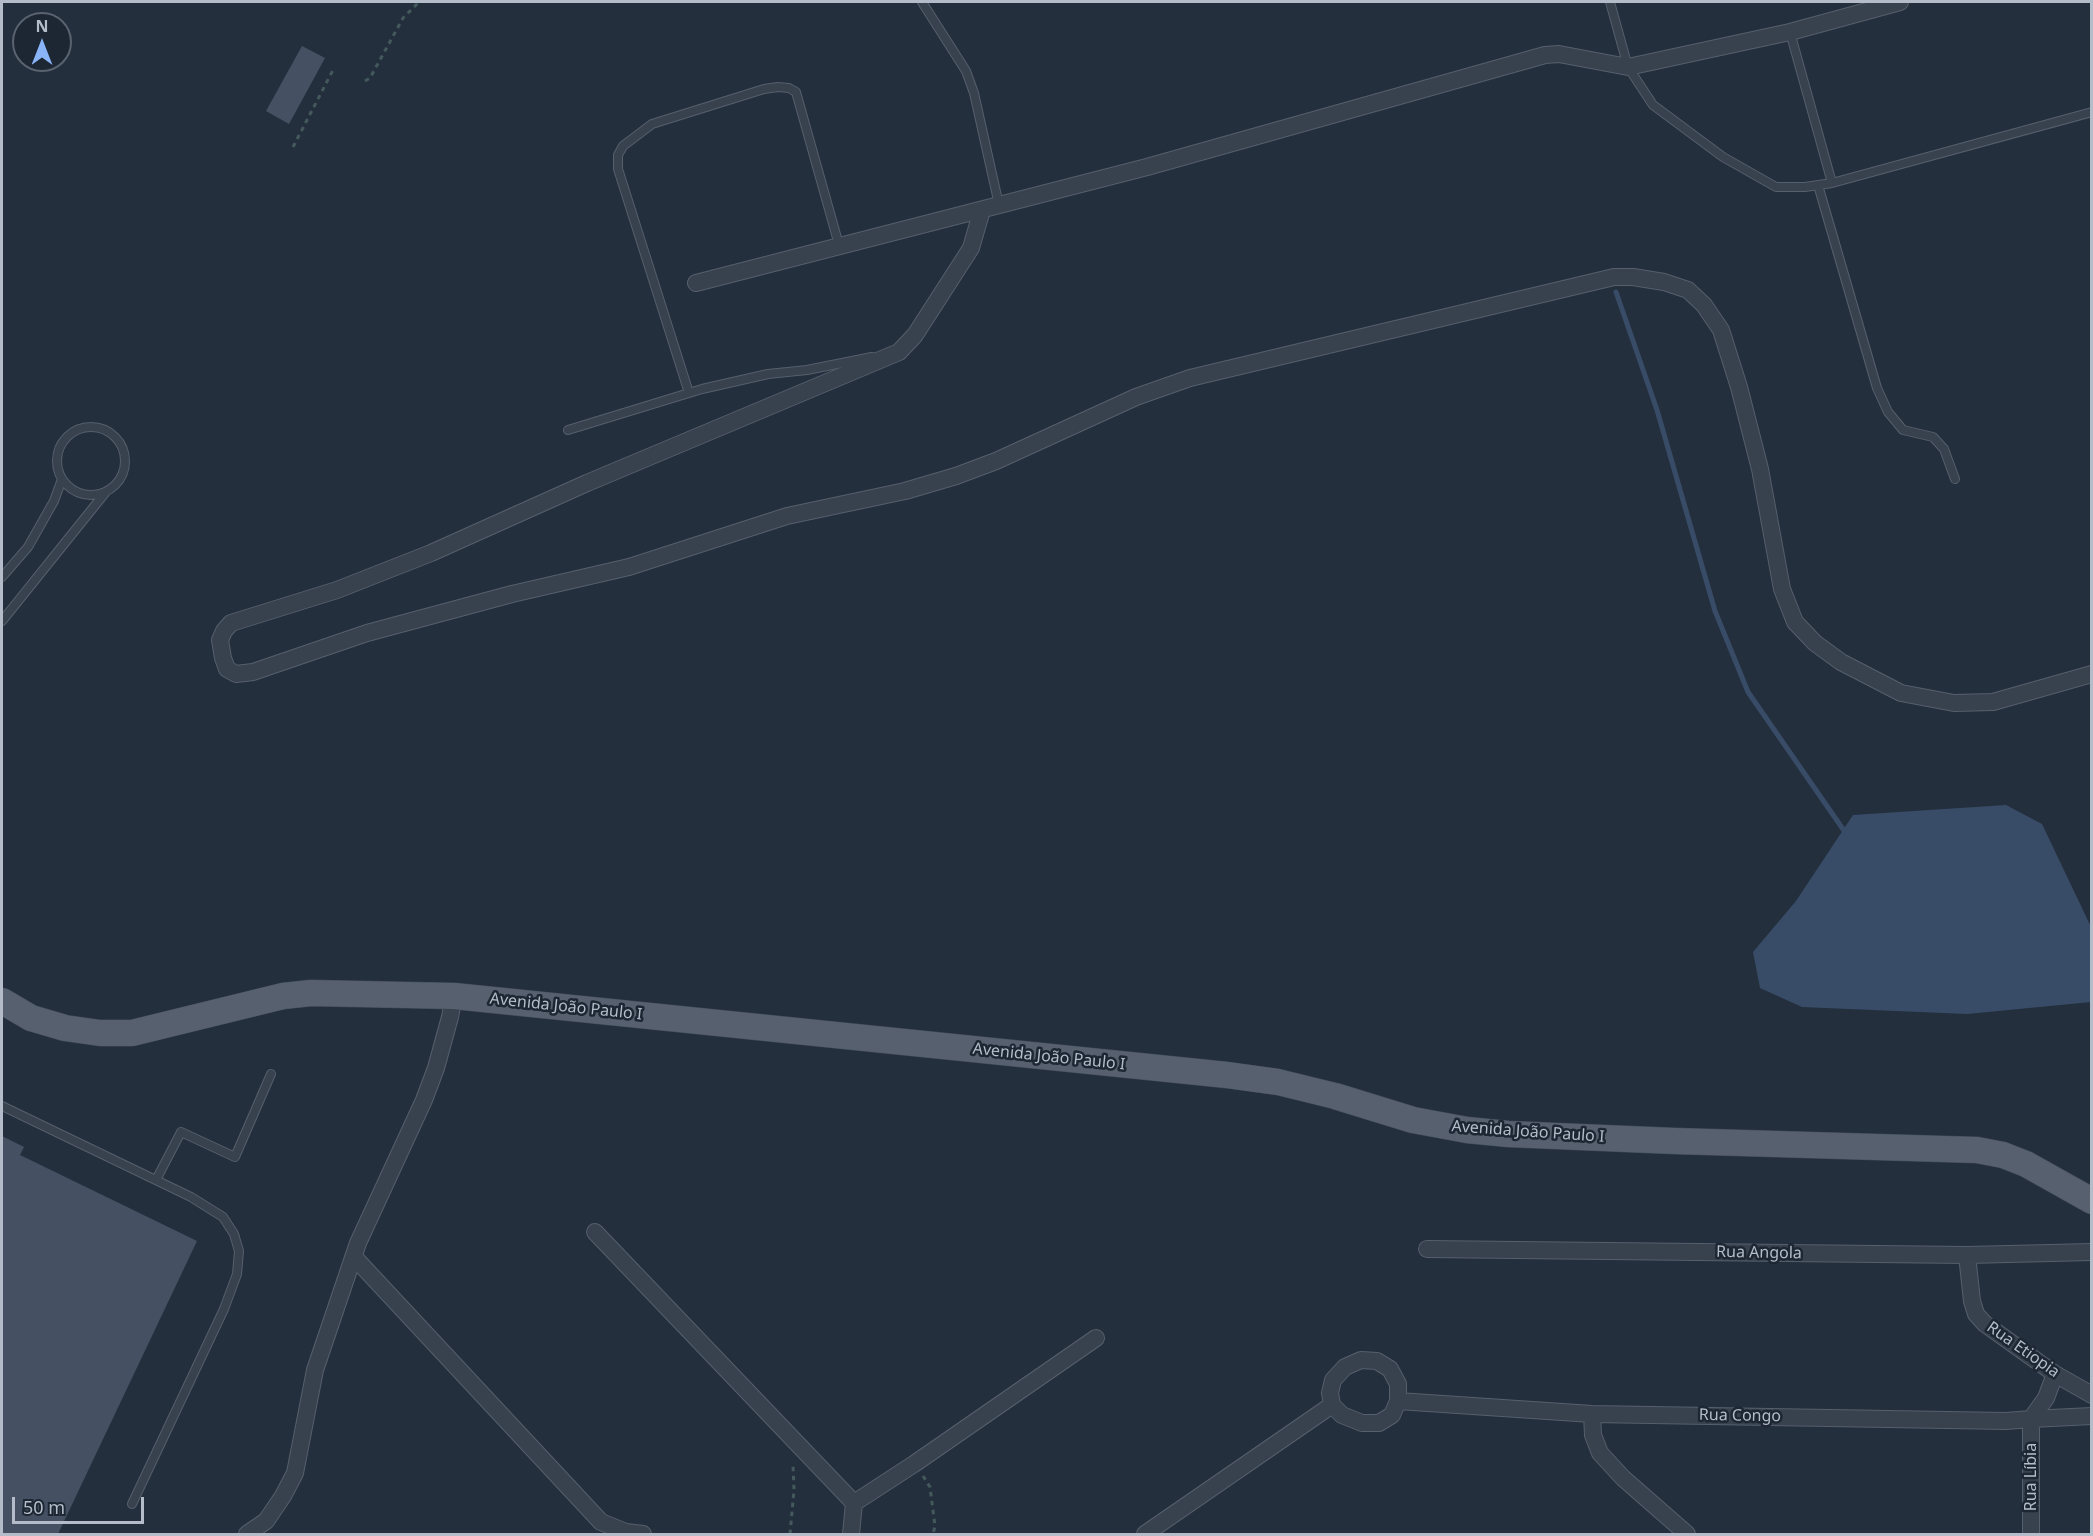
<!DOCTYPE html>
<meta charset="utf-8">
<style>
body{margin:0}
#map{position:relative;width:2093px;height:1536px;overflow:hidden;background:#242f3e;font-family:"Noto Sans",sans-serif}
canvas{display:block}
.frame{position:absolute;inset:0;border:3px solid #b4bcc9;pointer-events:none}
.north{position:absolute;left:12px;top:12px;width:60px;height:60px;box-sizing:border-box;background:#1d2633;border:2px solid #59626f;border-radius:50%;rotate:0deg;font-size:16px;font-weight:700;line-height:24px;text-align:center;color:#b4bcc9}
.north::after{content:'';display:block;margin:auto;width:21px;height:27px;background:#8ab4f8;clip-path:polygon(50% 0,100% 100%,50% 72%,0 100%)}
.scale{position:absolute;left:12px;top:1497px;width:132px;height:27px;box-sizing:border-box;border:3px solid #b4bcc9;border-top:0;padding-left:8px;font-size:18px;line-height:21px;white-space:nowrap;color:#b4bcc9;-webkit-text-stroke:4px #1d2633;paint-order:stroke}
</style>
<div id="map">
<canvas width="2093" height="1536"></canvas>
<div class="frame"></div>
<div class="north">N</div>
<div class="scale">50 m</div>
</div>
<script>
const c = document.querySelector('canvas').getContext('2d');
c.lineJoin = 'round';
function fill(path, color) {
  c.fillStyle = color;
  c.fill(path, 'evenodd');
}
function poly(rows) {
  const path = new Path2D();
  for (const r of rows) {
    if (r.length === 3) {
      path.moveTo(r[0] + r[2], r[1]);
      path.arc(r[0], r[1], r[2], 0, 2 * Math.PI);
      continue;
    }
    path.moveTo(r[0], r[1]);
    for (let i = 2; i < r.length; i += 2) path.lineTo(r[i], r[i + 1]);
  }
  return path;
}
function trace(path, color, width, dash) {
  c.strokeStyle = color;
  c.lineWidth = width;
  c.lineCap = dash ? 'butt' : 'round';
  c.setLineDash(dash || []);
  c.stroke(path);
}
function drawText(font, color, halo, rows, align = 'center') {
  c.font = font + ' "Noto Sans",sans-serif';
  c.lineWidth = 5;
  c.setLineDash([]);
  c.textBaseline = 'middle';
  c.strokeStyle = halo;
  c.fillStyle = color;
  for (const [text, x, y, turn = 0] of rows) {
    c.save();
    c.translate(x, y);
    c.rotate((+turn || 0) * Math.PI / 180);
    c.textAlign = isNaN(turn) ? turn : align;
    if (halo) c.strokeText(text, 0, 0);
    c.fillText(text, 0, 0);
    c.restore();
  }
}
fill(poly([
 [2006,805,2042,824,2091,927,2091,1002,1967,1014,1802,1007,1760,988,1753,952,1796,901,1853,815]
]), '#394c67');
trace(poly([
 [1616,292,1657,410,1715,611,1748,692,1847,835]
]), '#394c67', 5);
fill(poly([
 [302,46,325,58,289,124,266,111],
 [2,1136,24,1147,20,1155,197,1241,58,1534,2,1534]
]), '#455162');
const lane = poly([
 [922,2,966,71,974,93,999,205],
 [1610,2,1628,67,1653,105,1723,157,1776,187,1805,187,1832,183,2092,112],
 [1790,32,1832,183],
 [1818,185,1877,388,1888,412,1903,430,1933,437,1944,449,1955,479],
 [689,393,618,169,618,155,623,146,652,124,764,89,778,87,789,88,796,92,839,245],
 [91,461,34],
 [568,430,702,389,768,374,807,370,872,357],
 [2,577,28,547,54,501,62,479],
 [2,621,105,493],
 [2,1106,191,1197,223,1217,234,1234,239,1251,237,1274,224,1309,132,1504],
 [156,1180,181,1132,235,1157,271,1074]
]);
const street = poly([
 [982,210,971,248,915,335,899,352,587,483,431,553,337,590,231,623,224,631,220,640,223,658,227,669,236,674,253,672,367,633,512,594,629,567,787,516,905,491,956,476,996,461,1136,397,1190,378,1614,277,1633,277,1664,282,1688,290,1704,305,1721,330,1739,387,1760,469,1782,589,1795,622,1815,643,1841,662,1901,693,1954,703,1993,702,2092,674],
 [696,283,1147,167,1545,55,1559,54,1628,67,1790,32,1900,2],
 [595,1232,854,1503,914,1464,1096,1338],
 [1427,1249,1967,1255,2092,1252],
 [1967,1255,1972,1301,1976,1314,1985,1324,2055,1374,2092,1395],
 [354,1257,601,1522,626,1532,643,1534],
 [1361,1360,1377,1361,1390,1369,1398,1384,1398,1401,1392,1415,1379,1423,1362,1423,1342,1415,1332,1405,1330,1393,1333,1380,1345,1367,1361,1360],
 [1398,1401,1592,1414,2006,1421,2031,1419,2046,1398,2055,1374],
 [1592,1414,1593,1435,1600,1453,1623,1478,1687,1534],
 [247,1534,266,1521,283,1496,295,1473,315,1370,358,1243,424,1100,436,1068,450,1017,454,996],
 [851,1534,854,1503],
 [1145,1534,1332,1405],
 [2031,1534,2031,1419,2092,1416]
]);
const primary = poly([
 [2,1001,31,1018,65,1028,100,1033,132,1033,283,996,311,993,454,996,1227,1075,1278,1082,1335,1096,1413,1120,1467,1130,1508,1134,1675,1141,1977,1150,2003,1155,2026,1164,2092,1201]
]);
trace(lane, '#565f6c', 10);
trace(street, '#565f6c', 18);
trace(primary, '#414a57', 27);
trace(poly([
 [365,81,370,78,403,18,419,2],
 [293,147,333,70,335,68],
 [923,1476,930,1487,935,1526,933,1534],
 [790,1534,794,1490,793,1465]
]), '#44595c', 3, [4.5, 4.5]);
trace(lane, '#38414e', 8);
trace(street, '#38414e', 16);
trace(primary, '#56606e', 26);
drawText('16px', '#b4bcc9', '#1d2633', [
 ["Avenida João Paulo I",566,1007,6],
 ["Avenida João Paulo I",1049,1057,6],
 ["Avenida João Paulo I",1528,1132,4],
 ["Rua Angola",1759,1253,1],
 ["Rua Etiopia",2023,1350,35],
 ["Rua Congo",1740,1416,1],
 ["Rua Líbia",2031,1477,-90]
]);
</script>
